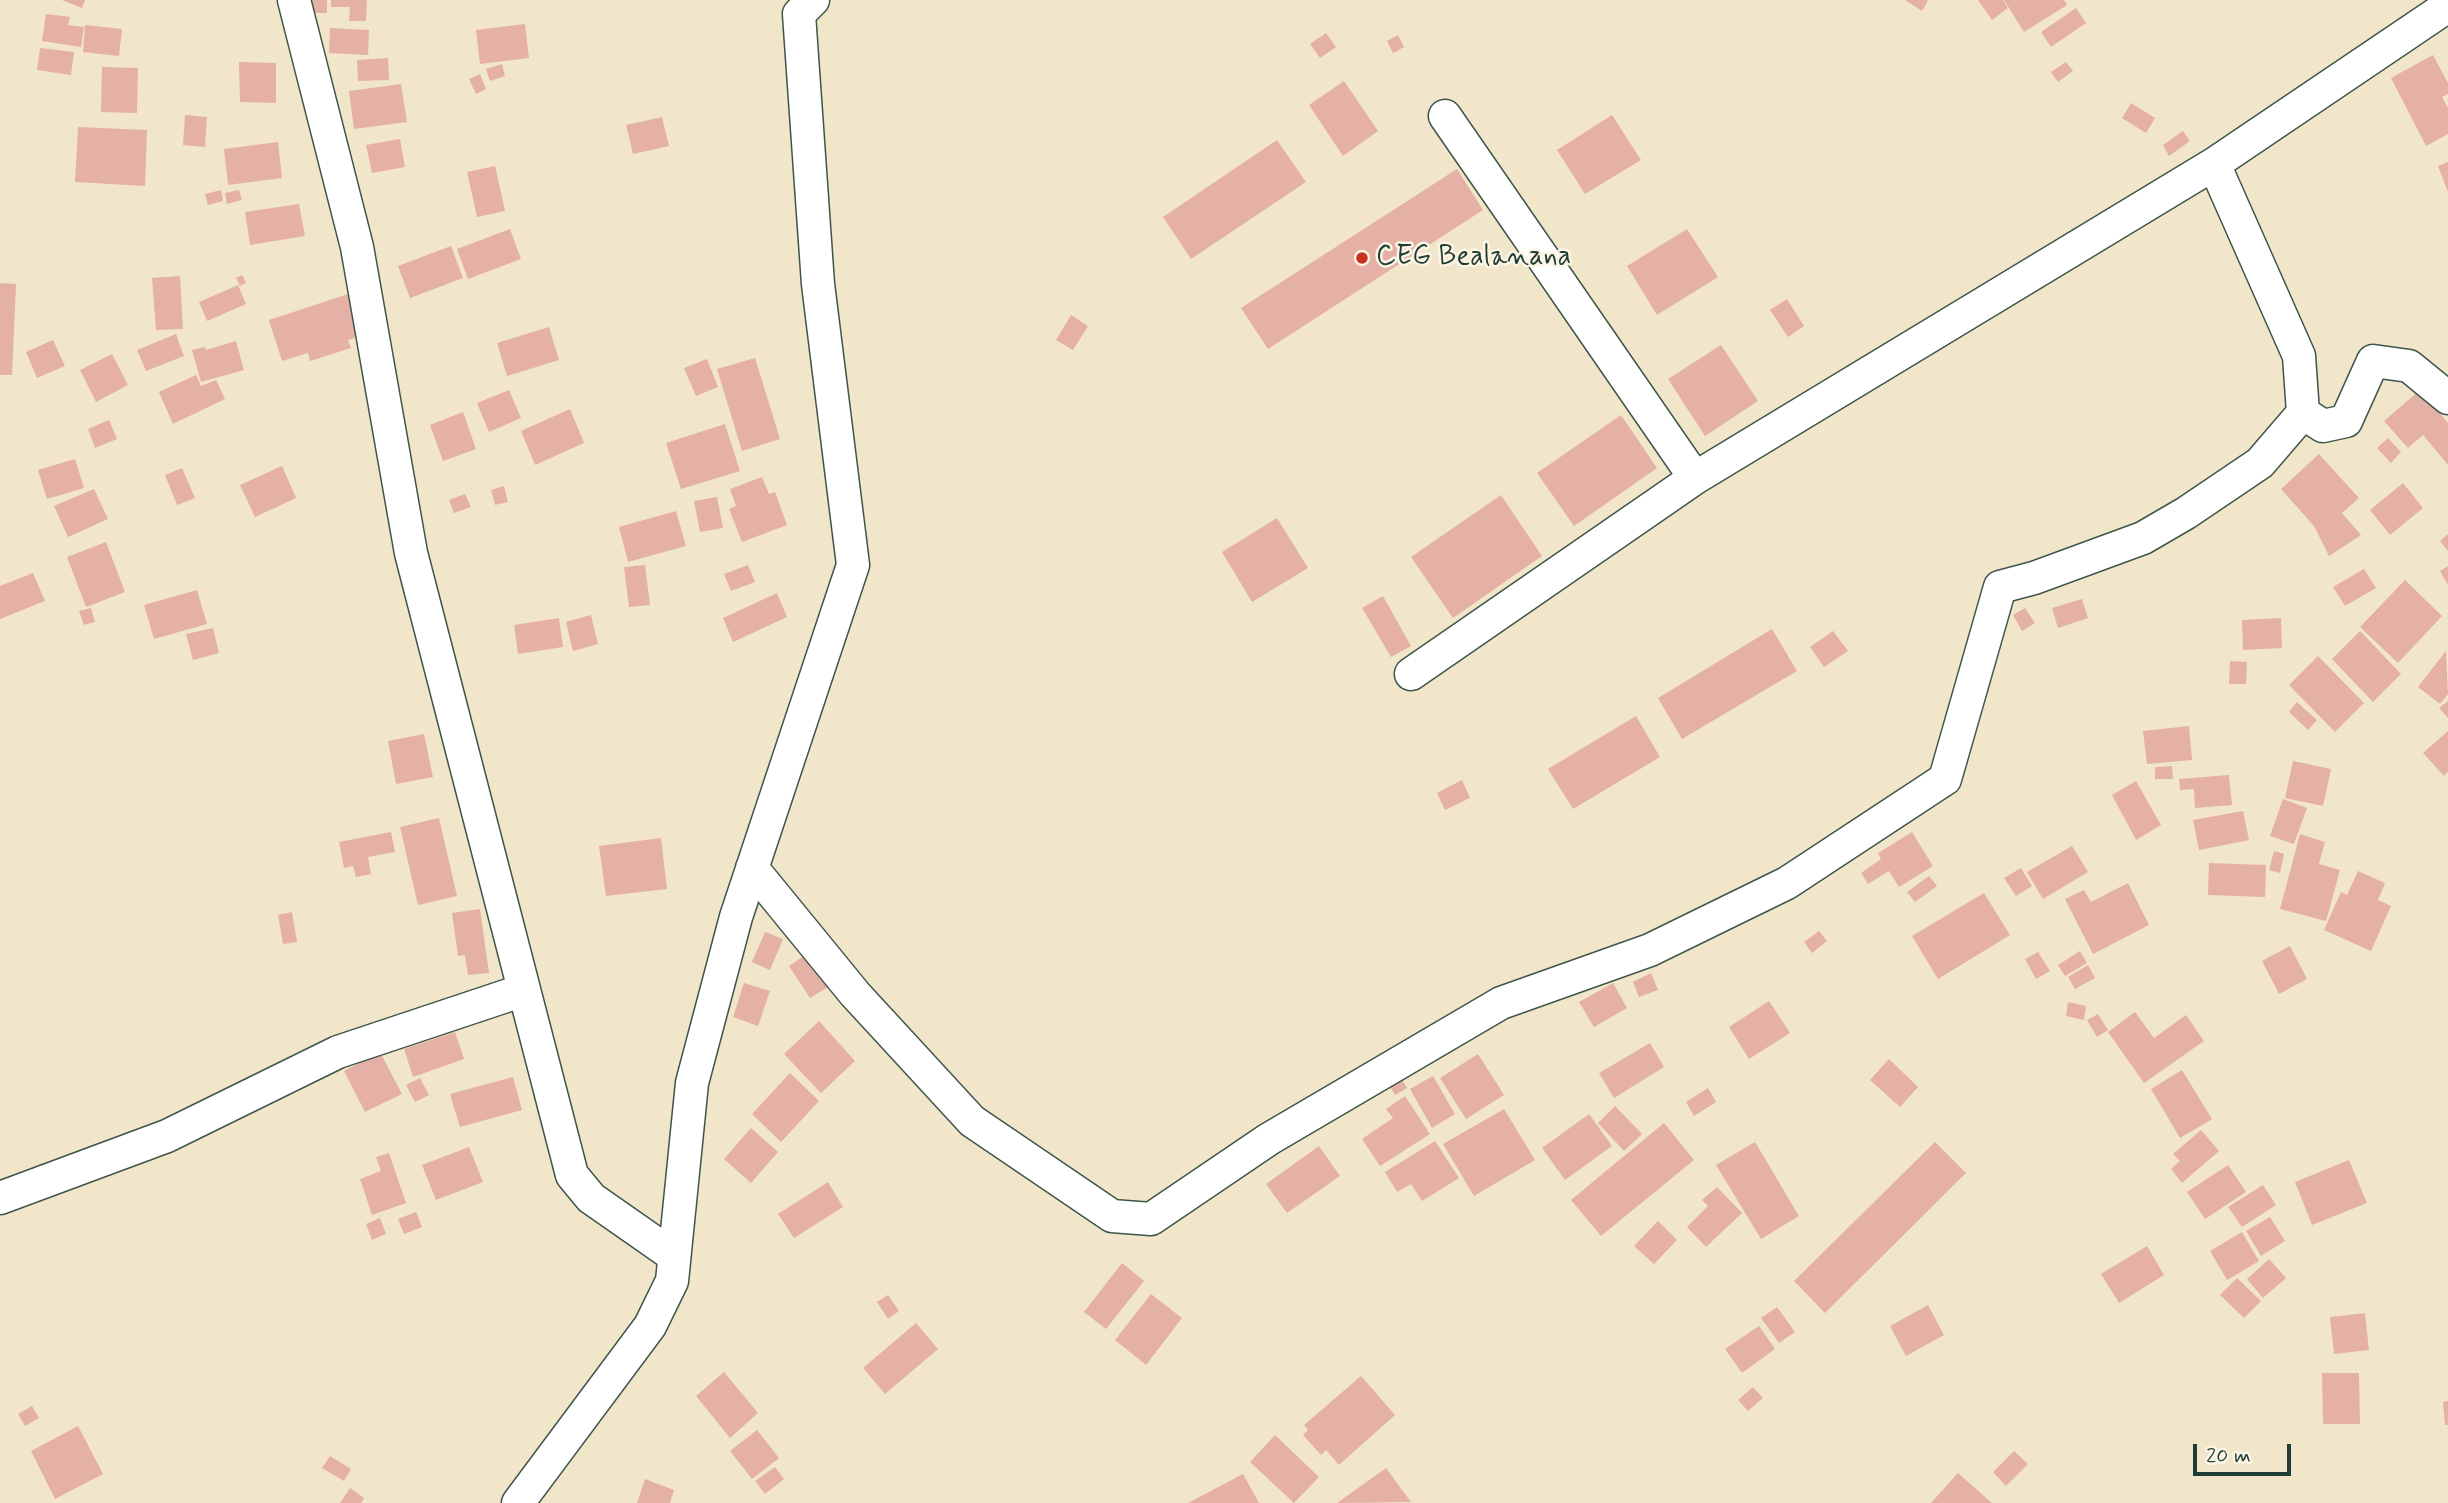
<!DOCTYPE html>
<style>
body{margin:0}
#map{position:relative;width:2448px;height:1503px;overflow:hidden;background:#f1e6c9;font-family:Mynerve,sans-serif}
canvas{display:block}
.scale{position:absolute;left:2193px;top:1444px;width:98px;height:32px;box-sizing:border-box;border:4px solid #1f3d34;border-top:0;padding-left:9px;font-size:21px;line-height:24px;white-space:nowrap;color:#1f3d34;-webkit-text-stroke:5px #fcf5e5;paint-order:stroke}
</style>
<div id="map">
<canvas width="2448" height="1503"></canvas>
<div class="scale">20 m</div>
</div>
<script>
const c = document.querySelector('canvas').getContext('2d');
c.lineJoin = 'round';
function fill(path, color) {
  c.fillStyle = color;
  c.fill(path, 'evenodd');
}
function poly(rows) {
  const path = new Path2D();
  for (const r of rows) {
    path.moveTo(r[0], r[1]);
    for (let i = 2; i < r.length; i += 2) path.lineTo(r[i], r[i + 1]);
  }
  return path;
}
function trace(path, color, width, dash) {
  c.strokeStyle = color;
  c.lineWidth = width;
  c.lineCap = dash ? 'butt' : 'round';
  c.setLineDash(dash || []);
  c.stroke(path);
}
function drawText(font, color, halo, rows, align = 'center') {
  c.font = font + ' Mynerve,sans-serif';
  c.lineWidth = 5;
  c.setLineDash([]);
  c.textBaseline = 'middle';
  c.strokeStyle = halo;
  c.fillStyle = color;
  for (const [text, x, y, turn = 0] of rows) {
    c.save();
    c.translate(x, y);
    c.rotate((+turn || 0) * Math.PI / 180);
    c.textAlign = isNaN(turn) ? turn : align;
    if (halo) c.strokeText(text, 0, 0);
    c.fillText(text, 0, 0);
    c.restore();
  }
}
fill(poly([
 [62,0,85,0,82,8],
 [305,0,327,0,327,13,305,13],
 [331,0,367,0,366,21,349,21,350,7,331,7],
 [1905,0,1926,0,1928,1,1922,11],
 [1978,0,2003,0,2008,8,1992,20],
 [2004,0,2064,0,2067,5,2024,32],
 [2076,8,2086,23,2051,47,2041,32],
 [46,14,70,17,68,25,84,27,81,47,42,41],
 [525,24,529,58,480,64,476,30],
 [85,25,122,29,119,56,83,52],
 [330,28,369,30,368,55,329,53],
 [1326,33,1336,47,1320,58,1310,44],
 [1398,35,1404,47,1393,53,1387,41],
 [40,48,74,52,71,75,37,70],
 [2433,55,2448,83,2448,94,2442,97,2448,108,2448,134,2426,146,2391,78],
 [388,58,389,80,358,81,357,60],
 [239,62,276,63,276,103,240,102],
 [2066,62,2073,71,2058,82,2051,72],
 [502,64,505,76,490,81,486,69],
 [102,67,138,68,137,113,101,112],
 [480,74,486,89,476,94,469,79],
 [1344,81,1378,131,1343,156,1309,105],
 [401,84,407,122,354,129,349,91],
 [2131,103,2155,118,2146,133,2122,118],
 [185,115,207,117,205,147,183,145],
 [1612,115,1641,160,1585,194,1557,150],
 [662,117,669,146,633,154,626,125],
 [78,127,147,130,145,186,75,182],
 [2183,131,2190,141,2169,156,2163,145],
 [400,139,405,167,372,173,366,145],
 [1277,140,1306,182,1191,259,1163,217],
 [278,142,282,178,228,185,224,149],
 [2448,162,2448,192,2438,166],
 [495,166,505,211,477,217,467,172],
 [1457,169,1483,210,1268,349,1241,308],
 [221,190,223,201,208,205,205,194],
 [239,190,242,200,227,204,225,193],
 [299,204,305,236,250,245,245,212],
 [510,229,521,259,468,279,457,249],
 [1687,229,1718,277,1657,315,1627,266],
 [451,246,463,278,410,298,398,266],
 [242,275,246,283,240,286,236,278],
 [180,276,183,329,156,330,152,278],
 [0,283,16,284,12,375,0,375],
 [238,285,246,304,207,321,199,302],
 [351,293,365,335,348,340,351,348,310,361,308,353,282,361,269,320],
 [1787,299,1804,326,1788,337,1770,310],
 [1071,315,1088,326,1073,350,1056,340],
 [549,327,559,360,507,376,497,343],
 [176,334,184,356,146,371,137,350],
 [53,340,65,366,37,378,26,352],
 [236,341,244,370,201,382,192,350,205,347,206,350],
 [1721,345,1758,401,1705,436,1668,379],
 [112,354,128,385,96,402,80,370],
 [755,358,780,439,742,451,717,369],
 [707,359,718,387,696,396,684,368],
 [196,375,201,386,216,380,225,399,173,424,159,392],
 [509,390,521,418,489,432,477,403],
 [2420,390,2448,423,2448,465,2423,435,2408,448,2384,421],
 [570,409,584,443,535,465,521,431],
 [463,412,476,449,443,461,430,425],
 [1621,415,1657,468,1574,526,1537,473],
 [109,420,117,439,95,448,88,429],
 [725,424,740,471,681,489,666,443],
 [2388,438,2401,452,2391,463,2377,448],
 [2319,454,2359,498,2342,513,2361,535,2329,556,2314,526,2281,489],
 [75,459,84,488,47,499,38,470],
 [282,466,296,498,255,517,240,485],
 [182,468,195,498,177,505,165,475],
 [762,477,769,494,775,492,787,525,742,542,729,509,736,506,730,489],
 [2403,483,2423,508,2390,535,2370,510],
 [504,486,508,502,495,505,491,490],
 [94,489,108,519,68,537,54,506],
 [465,494,471,507,454,513,449,500],
 [1501,495,1542,556,1453,618,1411,557],
 [717,497,723,528,700,532,694,501],
 [676,511,686,546,628,562,619,527],
 [1277,518,1308,568,1252,602,1222,552],
 [2448,534,2448,551,2440,541],
 [106,542,125,592,86,607,67,557],
 [645,565,650,605,629,607,624,567],
 [748,565,755,582,731,591,724,574],
 [2448,566,2448,585,2440,571],
 [2364,569,2376,588,2345,606,2333,587],
 [33,573,45,601,0,619,0,586],
 [2405,580,2442,616,2398,663,2360,627],
 [197,590,207,624,154,639,144,605],
 [777,593,787,617,733,642,723,618],
 [1383,596,1411,646,1391,657,1362,608],
 [2082,599,2088,618,2058,628,2052,608],
 [91,608,95,622,84,625,79,611],
 [2025,608,2035,623,2022,631,2013,615],
 [591,615,598,644,573,651,566,622],
 [559,618,563,647,518,654,514,625],
 [2281,618,2282,648,2243,650,2242,620],
 [213,628,219,653,193,660,186,634],
 [1772,629,1797,671,1682,739,1658,698],
 [1833,631,1848,651,1824,667,1810,647],
 [2360,631,2401,674,2373,702,2332,659],
 [2446,651,2448,694,2440,704,2418,687],
 [2318,656,2364,703,2335,732,2289,685],
 [2230,661,2247,662,2246,684,2229,684],
 [2448,701,2448,718,2439,708],
 [2297,702,2317,720,2308,730,2289,712],
 [1636,716,1660,757,1573,809,1548,769],
 [2189,726,2192,760,2147,764,2143,731],
 [2448,731,2448,772,2444,776,2423,753],
 [424,734,433,777,396,784,388,741],
 [2293,761,2331,769,2323,806,2285,798],
 [2172,766,2173,779,2155,779,2155,767],
 [2229,775,2232,805,2195,808,2194,789,2180,790,2179,779],
 [1462,780,1470,798,1445,810,1437,793],
 [2136,781,2161,825,2136,840,2112,795],
 [2283,799,2307,808,2294,844,2270,836],
 [2243,811,2249,840,2199,850,2193,820],
 [439,818,457,896,418,905,400,827],
 [391,832,395,852,368,857,371,874,356,877,353,866,344,868,339,842],
 [1912,832,1933,866,1899,887,1889,871,1868,884,1861,873,1881,859,1878,853],
 [2300,834,2325,842,2319,864,2340,870,2326,921,2280,909],
 [661,838,667,889,606,896,599,846],
 [2072,846,2088,872,2043,899,2027,872],
 [2274,851,2284,854,2280,873,2269,870],
 [2209,863,2266,865,2265,897,2208,895],
 [2021,868,2032,886,2016,896,2004,878],
 [2358,871,2385,883,2378,900,2391,906,2371,951,2324,930,2341,892,2347,895],
 [1929,876,1937,886,1915,902,1907,892],
 [2128,883,2149,925,2093,954,2065,899,2084,890,2091,902],
 [1984,893,2010,935,1938,979,1912,936],
 [480,909,489,973,468,975,465,955,458,956,452,913],
 [292,912,297,942,283,944,278,915],
 [1819,931,1827,941,1812,953,1804,942],
 [765,932,783,939,770,970,752,962],
 [2290,946,2307,979,2279,994,2262,961],
 [2080,951,2087,963,2065,976,2058,965],
 [2038,952,2050,971,2036,979,2025,959],
 [807,954,828,987,810,998,789,966],
 [2088,965,2095,978,2075,989,2068,977],
 [1651,973,1658,990,1639,997,1633,982],
 [744,983,770,991,758,1026,733,1017],
 [1613,983,1627,1008,1594,1027,1579,1002],
 [1769,1001,1790,1033,1749,1059,1729,1027],
 [2068,1002,2086,1006,2084,1020,2066,1016],
 [2135,1012,2154,1038,2186,1015,2204,1041,2144,1083,2108,1032],
 [2098,1014,2108,1030,2097,1037,2087,1020],
 [819,1021,855,1061,821,1093,784,1054],
 [455,1032,464,1059,413,1077,404,1049],
 [1650,1043,1664,1067,1614,1098,1599,1073],
 [380,1052,402,1094,365,1112,344,1071],
 [1478,1054,1504,1095,1466,1119,1440,1078],
 [1889,1059,1918,1087,1900,1107,1870,1080],
 [2182,1070,2212,1119,2180,1138,2151,1089],
 [790,1073,819,1101,781,1142,752,1114],
 [1399,1074,1407,1088,1395,1095,1387,1081],
 [1433,1076,1455,1114,1432,1128,1410,1089],
 [513,1077,522,1110,460,1127,450,1094],
 [420,1078,429,1095,415,1102,406,1085],
 [1708,1088,1716,1102,1694,1116,1686,1102],
 [1405,1096,1430,1134,1380,1166,1362,1139,1393,1118,1386,1109],
 [1615,1106,1642,1134,1624,1151,1598,1123],
 [1504,1109,1535,1160,1474,1196,1443,1144],
 [1589,1114,1612,1146,1565,1180,1542,1148],
 [1664,1123,1694,1160,1601,1236,1571,1200],
 [751,1128,778,1152,751,1183,724,1159],
 [2201,1130,2219,1151,2182,1183,2171,1169,2180,1161,2173,1154],
 [1435,1141,1459,1178,1422,1201,1411,1184,1397,1192,1385,1172],
 [1755,1142,1799,1216,1761,1239,1716,1165],
 [1935,1142,1966,1173,1825,1313,1794,1281],
 [1319,1146,1340,1176,1287,1213,1266,1184],
 [469,1147,483,1182,436,1200,422,1165],
 [389,1153,406,1203,372,1215,360,1179,381,1171,376,1157],
 [2349,1160,2367,1203,2312,1225,2295,1182],
 [2228,1165,2246,1192,2205,1219,2187,1192],
 [828,1182,843,1207,794,1238,778,1214],
 [2263,1185,2276,1205,2242,1227,2228,1207],
 [1717,1187,1742,1213,1706,1247,1687,1227,1708,1206,1702,1200],
 [416,1212,422,1227,404,1234,398,1219],
 [2270,1217,2285,1241,2261,1256,2246,1231],
 [380,1218,386,1234,372,1240,366,1224],
 [1658,1221,1677,1240,1654,1264,1634,1246],
 [2242,1232,2259,1261,2227,1280,2210,1251],
 [2147,1246,2164,1275,2119,1303,2101,1274],
 [2269,1259,2286,1278,2263,1298,2247,1279],
 [1122,1263,1144,1281,1106,1329,1084,1312],
 [2237,1278,2261,1301,2244,1318,2220,1295],
 [1151,1294,1182,1318,1146,1365,1115,1340],
 [888,1295,899,1311,888,1319,877,1302],
 [1928,1305,1944,1335,1906,1356,1890,1326],
 [1777,1307,1795,1332,1779,1343,1761,1318],
 [2365,1313,2369,1350,2334,1354,2330,1317],
 [916,1323,938,1349,885,1394,863,1368],
 [1759,1326,1775,1349,1742,1373,1725,1349],
 [724,1372,758,1413,730,1438,696,1396],
 [2322,1373,2359,1373,2360,1424,2323,1424],
 [1361,1376,1395,1415,1339,1465,1326,1450,1321,1455,1303,1435,1308,1430,1304,1425],
 [1753,1387,1763,1398,1748,1411,1738,1400],
 [2448,1401,2448,1425,2445,1425,2443,1402],
 [32,1406,39,1418,25,1426,18,1414],
 [78,1426,103,1474,55,1499,31,1451],
 [757,1430,779,1458,752,1479,730,1451],
 [1275,1435,1319,1477,1294,1503,1250,1462],
 [2014,1451,2028,1464,2006,1486,1993,1472],
 [330,1456,351,1469,344,1481,322,1468],
 [775,1467,784,1479,765,1494,755,1481],
 [1386,1468,1411,1502,1337,1503],
 [1958,1473,1992,1503,1931,1503],
 [1243,1474,1259,1503,1188,1503],
 [645,1479,674,1490,670,1503,637,1503],
 [350,1488,364,1498,361,1503,340,1503]
]), '#e5b0a6');
const minor = poly([
 [294,0,357,247,411,553,572,1175,591,1198,674,1256],
 [1445,116,1695,478,2214,164],
 [2303,413,2323,426,2346,421,2373,361,2409,366,2448,398],
 [1411,674,1695,478],
 [752,868,855,994,972,1121,1112,1216,1151,1219,1269,1139,1501,1003,1650,950,1787,883,1945,779,2000,587,2034,578,2143,538,2186,513,2260,463,2303,413,2299,356,2214,164,2448,6],
 [0,1198,167,1136,338,1052,524,990],
 [518,1503,650,1326,672,1281,692,1083,736,917,853,565,818,284,799,14,813,0]
]);
trace(minor, '#3e564a', 35);
trace(minor, '#fff', 32);
for (const [x, y, r, color] of [
 [1362,258,7,"#c8321e"]
]) {
  const dot = new Path2D();
  dot.arc(x, y, r, 0, 2 * Math.PI);
  c.fillStyle = color;
  c.fill(dot);
  trace(dot, '#fcf5e5', 2.5);
}
drawText('28px', '#1f3d34', '#fcf5e5', [
 ["CEG Bealanana",1376,258]
], 'left');
</script>
